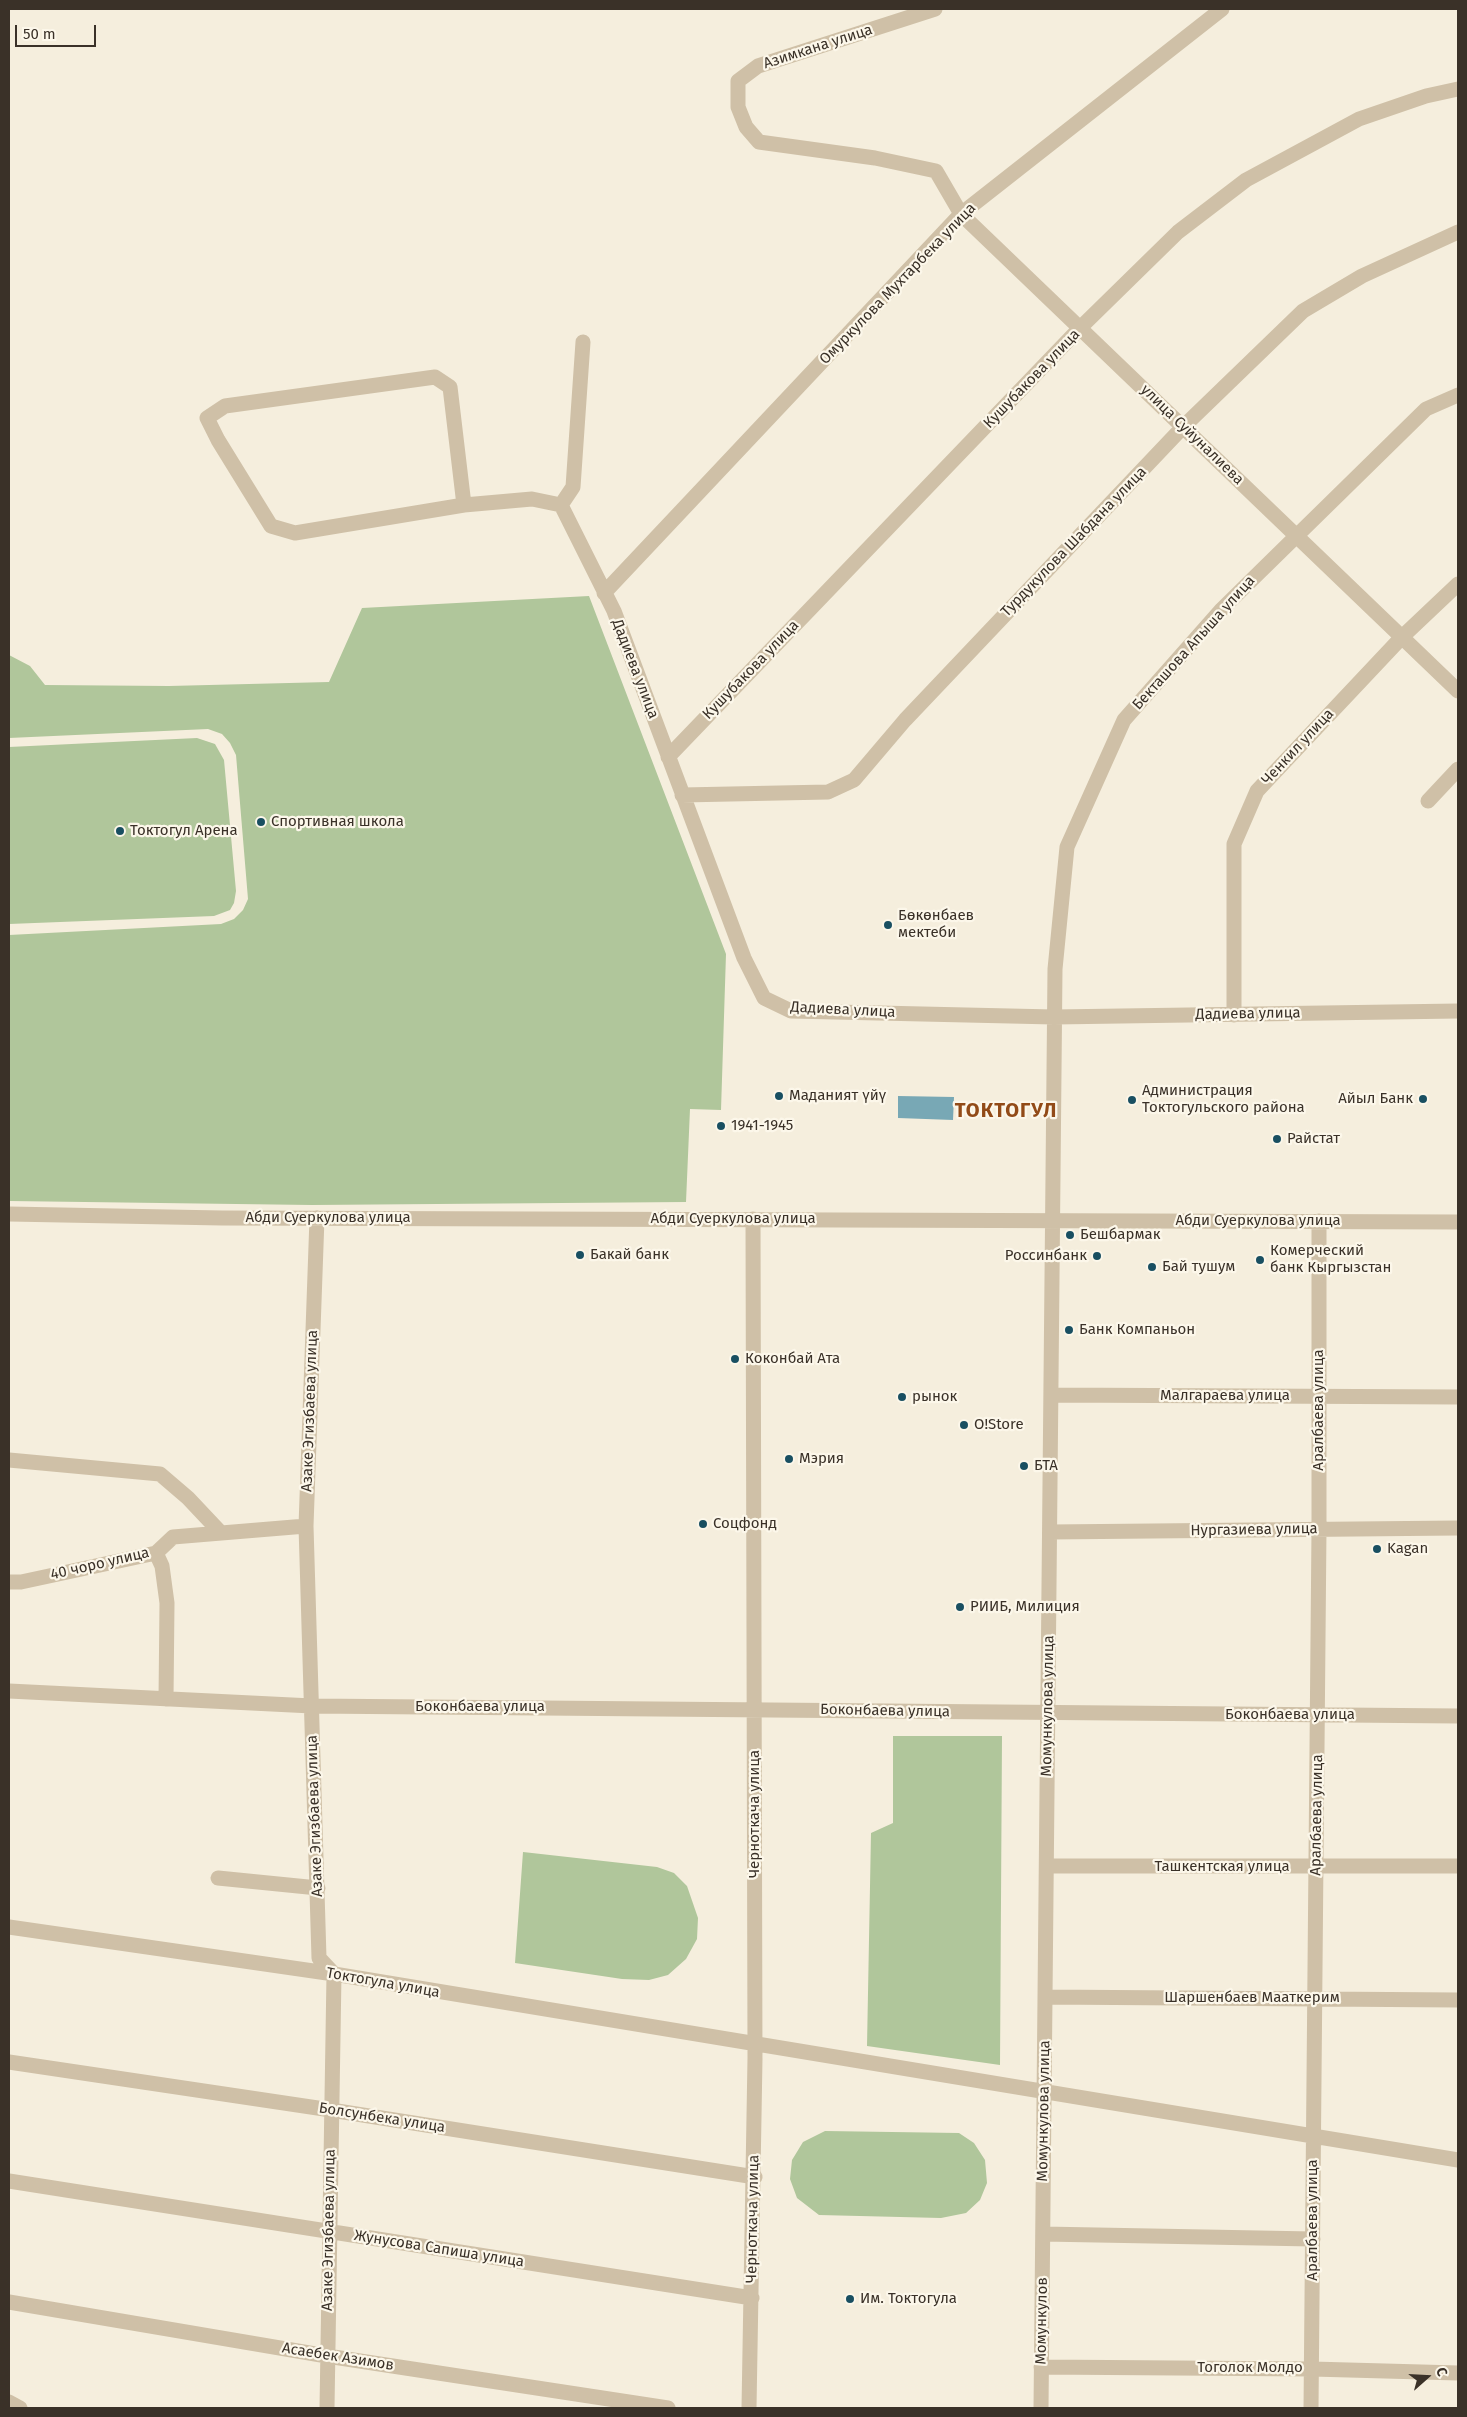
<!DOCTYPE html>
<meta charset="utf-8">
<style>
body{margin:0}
#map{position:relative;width:1467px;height:2417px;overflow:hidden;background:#f5eedd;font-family:"Fira Sans",sans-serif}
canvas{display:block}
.frame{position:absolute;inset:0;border:10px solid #3a3128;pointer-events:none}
.north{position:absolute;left:1402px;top:2352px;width:50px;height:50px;-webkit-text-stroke:4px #fcf7ea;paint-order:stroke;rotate:71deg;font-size:14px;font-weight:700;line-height:20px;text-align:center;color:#3a3128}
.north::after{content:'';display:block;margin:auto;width:18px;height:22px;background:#3a3128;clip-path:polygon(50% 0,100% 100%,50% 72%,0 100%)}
.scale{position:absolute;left:15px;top:25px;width:81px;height:22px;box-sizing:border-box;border:2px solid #3a3128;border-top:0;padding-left:6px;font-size:15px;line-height:18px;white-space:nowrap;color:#3a3128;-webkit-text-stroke:4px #fcf7ea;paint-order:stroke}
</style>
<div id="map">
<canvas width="1467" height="2417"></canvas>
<div class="frame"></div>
<div class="north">С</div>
<div class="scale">50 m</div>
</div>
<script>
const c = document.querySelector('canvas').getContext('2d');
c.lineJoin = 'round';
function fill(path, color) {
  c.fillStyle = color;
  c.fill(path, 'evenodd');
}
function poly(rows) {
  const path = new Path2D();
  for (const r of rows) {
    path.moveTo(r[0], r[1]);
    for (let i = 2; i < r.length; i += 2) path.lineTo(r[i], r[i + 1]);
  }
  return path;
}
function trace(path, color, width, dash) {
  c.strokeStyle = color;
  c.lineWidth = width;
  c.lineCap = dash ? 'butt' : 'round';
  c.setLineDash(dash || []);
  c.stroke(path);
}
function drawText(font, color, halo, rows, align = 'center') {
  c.font = font + ' "Fira Sans",sans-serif';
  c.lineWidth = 4.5;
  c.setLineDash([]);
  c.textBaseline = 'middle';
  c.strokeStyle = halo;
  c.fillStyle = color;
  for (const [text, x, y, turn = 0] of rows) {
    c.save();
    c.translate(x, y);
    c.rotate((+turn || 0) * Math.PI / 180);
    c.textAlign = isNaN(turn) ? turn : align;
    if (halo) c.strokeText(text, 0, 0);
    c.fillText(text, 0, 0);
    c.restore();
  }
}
fill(poly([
 [589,596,726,954,721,1110,690,1109,686,1202,312,1205,9,1201,9,935,221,924,234,919,243,910,248,899,236,755,230,743,222,734,208,729,9,738,9,655,30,666,45,685,169,686,329,682,362,608],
 [197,738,215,744,224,760,236,891,234,903,230,910,214,916,9,924,9,747],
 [893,1736,1002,1736,1000,2065,867,2046,871,1833,893,1823],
 [523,1852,657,1867,674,1873,687,1886,698,1918,697,1939,686,1959,668,1975,649,1980,622,1979,515,1963],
 [825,2131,959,2133,974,2143,985,2160,987,2183,980,2200,966,2213,941,2218,819,2215,797,2198,790,2179,792,2160,803,2142]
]), '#b0c69b');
fill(poly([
 [898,1096,954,1097,953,1120,898,1118]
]), '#78a8b5');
trace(poly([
 [935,9,758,66,738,81,738,107,746,127,759,142,875,158,936,171,961,214,1458,691],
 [464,505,450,387,435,377,225,406,207,418,218,440,271,526,295,533,464,505,532,499,561,505],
 [561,505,614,611,744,958,764,998,791,1011,1054,1017,1458,1011],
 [561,505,573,487,583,342],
 [604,593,961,214,1222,9],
 [668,757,1080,328,1178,232,1246,180,1359,119,1426,96,1458,89],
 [682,795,828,792,854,780,905,720,1183,427,1303,311,1362,276,1458,232],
 [1428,801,1458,769],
 [1234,1015,1234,844,1257,791,1402,637,1458,584],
 [9,1214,222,1218,1458,1222],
 [317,1218,306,1526,319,1958,334,1974,327,2408],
 [1051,1395,1458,1397],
 [9,1460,160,1474,188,1498,221,1533],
 [1050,1532,1458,1528],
 [156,1553,162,1566,167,1603,166,1699],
 [9,1582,21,1582,156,1553,173,1537,306,1526],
 [9,1691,312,1706,1458,1716],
 [1047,1866,1458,1866],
 [218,1878,318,1888],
 [9,1927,334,1974,1458,2160],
 [1045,1997,1458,2000],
 [9,2062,331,2110,755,2177],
 [9,2181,752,2298],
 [1043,2234,1313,2239],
 [9,2302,327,2356,668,2408],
 [1041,2367,1312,2369,1458,2373],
 [9,2402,20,2408],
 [749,2408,755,2058,753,1219],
 [1041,2408,1055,969,1067,847,1124,720,1222,609,1426,409,1458,395],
 [1311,2408,1319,1529,1319,1221]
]), '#cfc0a7', 15);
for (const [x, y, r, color] of [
 [261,822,5,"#194f61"],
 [120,831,5,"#194f61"],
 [888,925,5,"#194f61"],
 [779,1096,5,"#194f61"],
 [1423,1099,5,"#194f61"],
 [1132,1100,5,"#194f61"],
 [721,1126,5,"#194f61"],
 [1277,1139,5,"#194f61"],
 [1070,1235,5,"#194f61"],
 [580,1255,5,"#194f61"],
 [1097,1256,5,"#194f61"],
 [1260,1260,5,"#194f61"],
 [1152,1267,5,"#194f61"],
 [1069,1330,5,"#194f61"],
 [735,1359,5,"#194f61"],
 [902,1397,5,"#194f61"],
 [964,1425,5,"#194f61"],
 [789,1459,5,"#194f61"],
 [1024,1466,5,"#194f61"],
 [703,1524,5,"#194f61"],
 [1377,1549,5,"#194f61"],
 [960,1607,5,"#194f61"],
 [850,2299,5,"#194f61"]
]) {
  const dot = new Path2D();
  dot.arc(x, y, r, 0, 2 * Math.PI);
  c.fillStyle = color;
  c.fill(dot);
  trace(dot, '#fcf7ea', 2);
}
drawText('15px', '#3a3128', '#fcf7ea', [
 ["Азимкана улица",818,47,-18],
 ["Омуркулова Мухтарбека улица",898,284,-46],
 ["Кушубакова улица",1032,379,-46],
 ["улица Суйуналиева",1192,435,44],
 ["Турдукулова Шабдана улица",1074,542,-46],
 ["Бекташова Апыша улица",1194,643,-48],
 ["Дадиева улица",635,669,69],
 ["Кушубакова улица",751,670,-46],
 ["Ченкил улица",1298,747,-47],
 ["Дадиева улица",843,1010,3],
 ["Дадиева улица",1248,1014,-1],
 ["Абди Суеркулова улица",328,1218],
 ["Абди Суеркулова улица",733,1219],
 ["Абди Суеркулова улица",1258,1221],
 ["Малгараева улица",1225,1396],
 ["Аралбаева улица",1319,1410,-90],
 ["Азаке Эгизбаева улица",310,1411,-88],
 ["Нургазиева улица",1254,1530,-1],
 ["40 чоро улица",100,1564,-13],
 ["Момункулова улица",1048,1706,-89],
 ["Боконбаева улица",480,1707],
 ["Боконбаева улица",885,1711,1],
 ["Боконбаева улица",1290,1715],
 ["Черноткача улица",755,1814,-90],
 ["Аралбаева улица",1317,1815,-89],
 ["Азаке Эгизбаева улица",315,1816,-92],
 ["Ташкентская улица",1222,1867],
 ["Токтогула улица",383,1983,10],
 ["Шаршенбаев Мааткерим",1252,1998],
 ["Момункулова улица",1044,2111,-89],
 ["Болсунбека улица",382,2118,9],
 ["Черноткача улица",753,2219,-89],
 ["Аралбаева улица",1313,2220,-90],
 ["Азаке Эгизбаева улица",329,2230,-89],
 ["Жунусова Сапиша улица",439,2249,9],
 ["Момункулов",1042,2321,-89],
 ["Асаебек Азимов",338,2357,9],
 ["Тоголок Молдо",1250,2368]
]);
drawText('15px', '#3a3128', '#fcf7ea', [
 ["Спортивная школа",271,822],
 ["Токтогул Арена",130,831],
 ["Бөкөнбаев",898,916],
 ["мектеби",898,933],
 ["Администрация",1142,1091],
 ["Токтогульского района",1142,1108],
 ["Маданият үйү",789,1096],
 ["Айыл Банк",1413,1099,"right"],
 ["1941-1945",731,1126],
 ["Райстат",1287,1139],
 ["Бешбармак",1080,1235],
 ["Комерческий",1270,1251],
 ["банк Кыргызстан",1270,1268],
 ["Бакай банк",590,1255],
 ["Россинбанк",1087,1256,"right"],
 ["Бай тушум",1162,1267],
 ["Банк Компаньон",1079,1330],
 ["Коконбай Ата",745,1359],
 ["рынок",912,1397],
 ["O!Store",974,1425],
 ["Мэрия",799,1459],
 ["БТА",1034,1466],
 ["Соцфонд",713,1524],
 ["Kagan",1387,1549],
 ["РИИБ, Милиция",970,1607],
 ["Им. Токтогула",860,2299]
], 'left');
c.letterSpacing = '1px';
drawText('bold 20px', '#924b18', '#fcf7ea', [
 ["ТОКТОГУЛ",1006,1111]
]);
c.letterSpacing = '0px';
</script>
